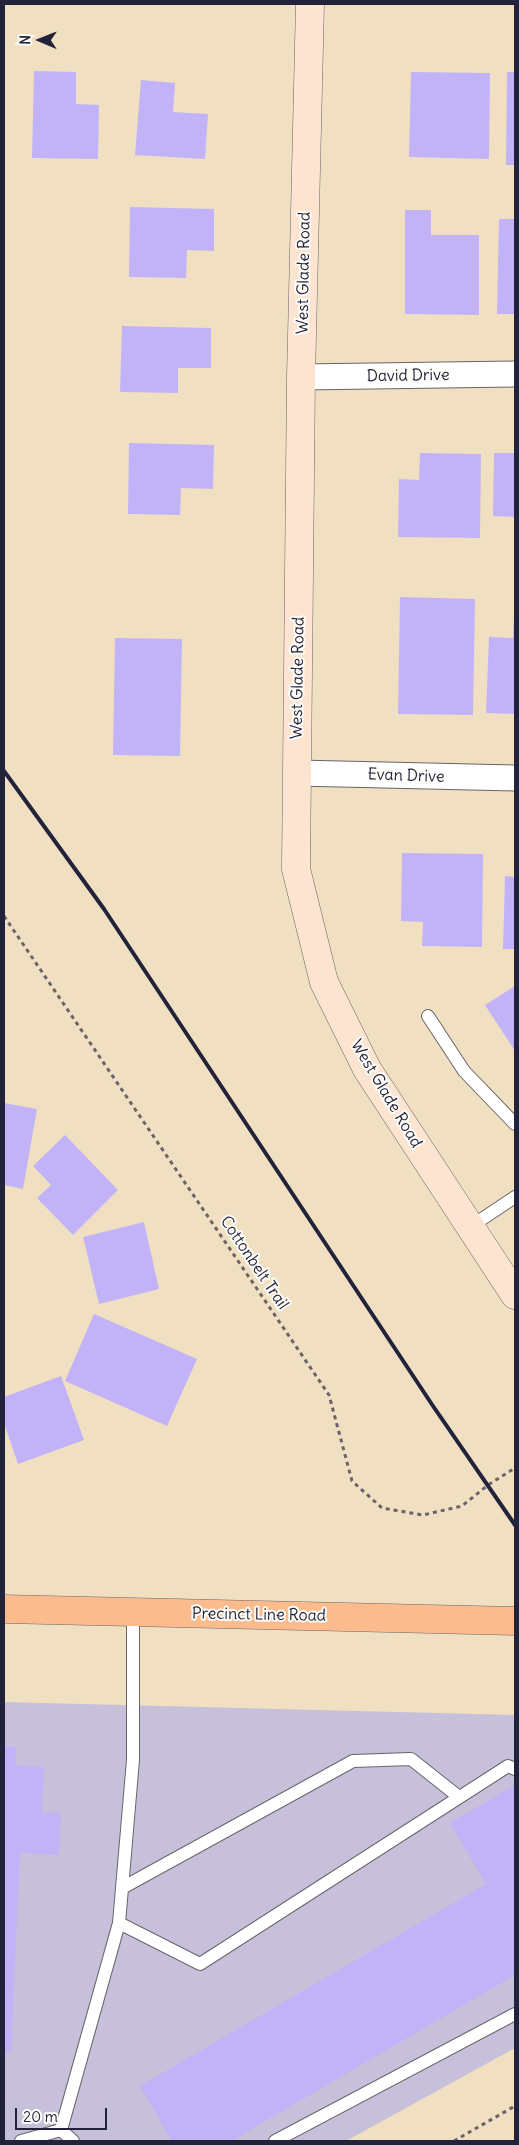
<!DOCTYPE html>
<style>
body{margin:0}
#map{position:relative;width:519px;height:2145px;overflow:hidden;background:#f0e0c1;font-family:Delius,sans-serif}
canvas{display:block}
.frame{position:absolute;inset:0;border:5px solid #22223b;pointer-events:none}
.north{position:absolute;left:15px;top:15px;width:50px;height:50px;-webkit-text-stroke:4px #fdfcf7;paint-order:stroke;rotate:271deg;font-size:14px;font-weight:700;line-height:20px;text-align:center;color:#22223b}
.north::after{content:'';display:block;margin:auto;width:18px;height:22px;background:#22223b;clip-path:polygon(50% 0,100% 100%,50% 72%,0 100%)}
.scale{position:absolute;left:15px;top:2108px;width:92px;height:22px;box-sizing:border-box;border:2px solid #22223b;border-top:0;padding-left:6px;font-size:15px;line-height:18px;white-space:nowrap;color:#22223b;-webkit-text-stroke:4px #fdfcf7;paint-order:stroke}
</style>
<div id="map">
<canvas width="519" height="2145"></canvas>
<div class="frame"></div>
<div class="north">N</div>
<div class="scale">20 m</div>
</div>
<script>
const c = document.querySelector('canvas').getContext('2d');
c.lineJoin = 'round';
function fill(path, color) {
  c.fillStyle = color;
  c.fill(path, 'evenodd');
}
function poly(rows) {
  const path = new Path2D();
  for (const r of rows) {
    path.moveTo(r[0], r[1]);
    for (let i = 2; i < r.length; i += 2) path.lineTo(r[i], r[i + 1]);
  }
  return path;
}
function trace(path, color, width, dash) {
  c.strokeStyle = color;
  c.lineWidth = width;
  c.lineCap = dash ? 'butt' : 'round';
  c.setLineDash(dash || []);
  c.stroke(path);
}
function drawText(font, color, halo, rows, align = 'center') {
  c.font = font + ' Delius,sans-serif';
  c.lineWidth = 4;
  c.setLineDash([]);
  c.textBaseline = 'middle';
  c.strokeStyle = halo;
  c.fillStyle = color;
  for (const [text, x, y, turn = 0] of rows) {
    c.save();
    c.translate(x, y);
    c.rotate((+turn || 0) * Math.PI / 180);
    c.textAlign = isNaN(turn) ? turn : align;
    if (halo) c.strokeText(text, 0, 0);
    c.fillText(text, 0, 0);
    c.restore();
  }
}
fill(poly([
 [4,1702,515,1715,515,2048,346,2141,4,2141]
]), '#c6c0da');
fill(poly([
 [34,71,76,72,76,104,99,105,98,159,32,158],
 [411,72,490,73,489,159,409,157],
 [507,72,515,72,515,165,506,165],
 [141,80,175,83,173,112,208,114,205,159,135,155],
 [130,207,214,209,214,251,187,250,186,278,129,277],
 [405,210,431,210,431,235,479,235,479,315,405,314],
 [499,219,515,219,515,314,497,314],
 [122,326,211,328,211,368,178,368,178,393,120,392],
 [129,443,214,445,213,489,181,488,180,515,128,514],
 [420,453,481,454,480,538,398,537,399,479,419,480],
 [494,453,515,453,515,517,493,516],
 [400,597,475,599,473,715,398,714],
 [514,615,515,714,486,713,489,637,513,638],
 [115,638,182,639,180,756,113,755],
 [402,853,483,854,482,947,422,946,423,922,401,921],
 [505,876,515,877,515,949,503,949],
 [515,986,515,1051,485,1005],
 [4,1103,37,1109,23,1189,4,1185],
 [65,1135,118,1190,73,1235,37,1198,51,1185,33,1166],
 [144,1222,159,1289,99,1304,83,1237],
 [94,1314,197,1359,167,1426,65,1381],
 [61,1376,84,1440,18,1464,4,1423,4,1397],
 [4,1746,16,1747,15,1765,44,1767,42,1812,61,1813,59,1855,20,1853,11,2053,4,2053],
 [515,1785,515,1975,231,2141,172,2141,140,2086,486,1884,450,1823]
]), '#c2b3f8');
const service = poly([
 [428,1016,464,1071,515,1124],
 [470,1227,515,1197],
 [122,1888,353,1761,411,1759,459,1797],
 [119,1923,200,1964,508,1766,515,1769],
 [61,2130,73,2141],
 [21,2141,61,2130,119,1923,133,1760,133,1612],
 [275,2141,515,2014]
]);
const minor = poly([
 [301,377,515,374],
 [297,773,515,778]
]);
const secondary = poly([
 [310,4,301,377,296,869,324,982,367,1069,515,1295]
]);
const primary = poly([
 [4,1609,515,1621]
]);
trace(service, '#6a646a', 14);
trace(minor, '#6a646a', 27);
trace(secondary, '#6a646a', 29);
trace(primary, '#6a646a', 29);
trace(poly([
 [4,916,329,1395,352,1481,382,1508,423,1515,462,1506,488,1485,515,1468],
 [454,2141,515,2106]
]), '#6a646a', 3, [4, 4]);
trace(service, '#fff', 12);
trace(minor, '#fff', 25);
trace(secondary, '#fde4d1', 28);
trace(primary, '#fbbb8d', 28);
trace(poly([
 [4,771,104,909,433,1406,515,1525]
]), '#22223b', 4);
drawText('16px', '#22223b', '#fdfcf7', [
 ["West Glade Road",304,273,-89],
 ["David Drive",408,376,-1],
 ["West Glade Road",298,678,-89],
 ["Evan Drive",406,776,2],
 ["West Glade Road",386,1094,59],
 ["Cottonbelt Trail",254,1263,56],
 ["Precinct Line Road",259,1615,1]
]);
</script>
